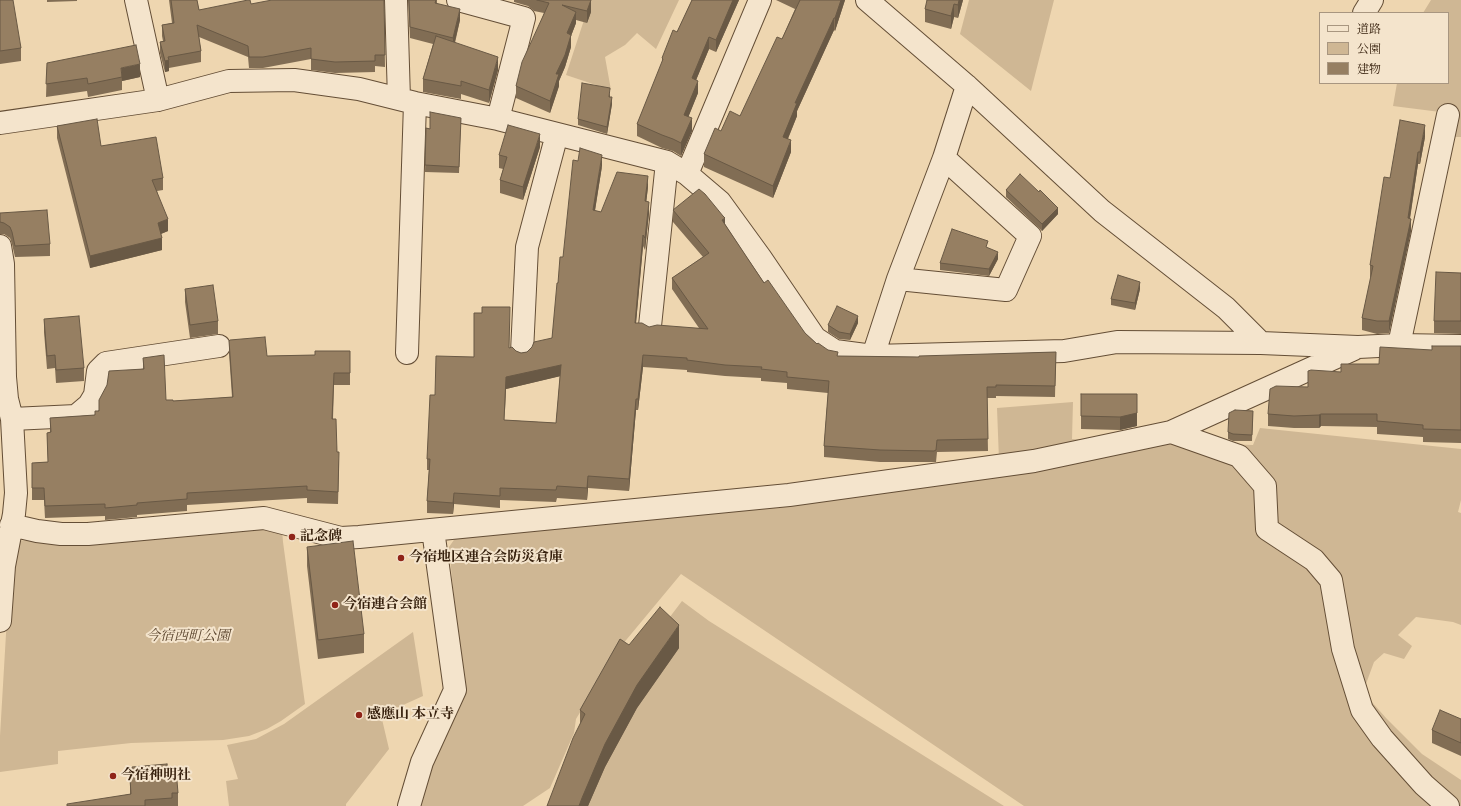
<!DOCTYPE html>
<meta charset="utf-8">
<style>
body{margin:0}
#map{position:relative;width:1461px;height:806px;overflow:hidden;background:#eed6b0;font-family:"IM FELL Double Pica","Noto Serif JP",serif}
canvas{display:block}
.legend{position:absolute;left:1319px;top:12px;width:130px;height:72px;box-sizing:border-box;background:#f4e4cc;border:1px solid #a89680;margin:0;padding:5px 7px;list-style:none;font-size:12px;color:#36200d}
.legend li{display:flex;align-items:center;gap:8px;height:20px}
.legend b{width:20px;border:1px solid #a89680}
</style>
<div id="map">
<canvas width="1461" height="806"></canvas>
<ul class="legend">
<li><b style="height:5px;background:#f4e4cc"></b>道路</li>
<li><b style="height:11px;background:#cfb794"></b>公園</li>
<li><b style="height:11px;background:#967f62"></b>建物</li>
</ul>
</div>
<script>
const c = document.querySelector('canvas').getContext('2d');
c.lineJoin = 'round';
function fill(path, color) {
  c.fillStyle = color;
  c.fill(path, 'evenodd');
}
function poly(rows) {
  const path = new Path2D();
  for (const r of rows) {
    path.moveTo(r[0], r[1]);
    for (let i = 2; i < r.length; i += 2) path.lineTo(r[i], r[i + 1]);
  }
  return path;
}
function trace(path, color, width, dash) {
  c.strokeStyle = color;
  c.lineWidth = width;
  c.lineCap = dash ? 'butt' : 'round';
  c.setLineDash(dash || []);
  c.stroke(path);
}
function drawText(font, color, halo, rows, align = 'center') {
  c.font = font + ' "IM FELL Double Pica","Noto Serif JP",serif';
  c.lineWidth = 4;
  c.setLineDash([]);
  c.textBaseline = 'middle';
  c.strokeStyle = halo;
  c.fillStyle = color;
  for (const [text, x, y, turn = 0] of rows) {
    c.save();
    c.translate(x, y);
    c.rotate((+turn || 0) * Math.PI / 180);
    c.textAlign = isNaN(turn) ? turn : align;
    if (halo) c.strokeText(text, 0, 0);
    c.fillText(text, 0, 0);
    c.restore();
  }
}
fill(poly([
 [570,0,679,0,656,49,637,33,625,45,605,57,611,90,566,75,584,20],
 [969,0,1054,0,1031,91,960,34],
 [1431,0,1461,0,1461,137,1454,137,1456,114,1393,106,1397,83,1448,83,1448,13,1423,13],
 [1073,402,1072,439,1253,445,1260,428,1461,449,1461,500,1458,512,1461,513,1461,625,1453,622,1416,617,1398,635,1412,646,1404,659,1384,653,1374,662,1363,692,1386,718,1422,754,1461,780,1461,806,1024,806,681,574,617,651,576,719,574,733,550,788,523,806,418,806,430,763,463,691,449,547,456,537,999,460,997,408],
 [264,527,282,529,283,542,305,704,281,721,267,729,249,736,223,740,131,743,58,751,58,764,0,772,0,736,10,566,15,540,54,543],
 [682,601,709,621,1004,806,556,806,660,630],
 [413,632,423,696,381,715,389,749,346,804,346,806,229,806,226,781,238,779,227,745,256,739,284,724]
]), '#cfb794');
const minor = poly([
 [136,0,158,100],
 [396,0,399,99],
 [458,0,524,18,498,119],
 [867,0,967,86,1102,211,1226,308,1261,343],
 [1364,13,1372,0],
 [0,123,158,100,229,81,294,80,359,89,415,103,498,119,667,162,687,174,720,202,760,257,815,338,835,351,873,356,1064,351,1117,342,1261,343,1358,347,1399,345,1461,346],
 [687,174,760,0],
 [0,246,3,264,5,377,7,399,12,419,16,493,14,514,4,566,0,621],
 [898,279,1006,290,1030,236,944,158],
 [650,326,667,162],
 [1399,345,1448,115],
 [522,352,527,247,557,134],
 [407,353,415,103],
 [873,356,898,279,944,158,967,86],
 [12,419,76,416,89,405,95,395,98,371,106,363,219,346],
 [1171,432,1239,456,1265,486,1267,529,1314,560,1331,580,1343,649,1362,710,1382,738,1424,785,1448,806],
 [11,525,37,531,61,534,88,534,264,518,341,538,359,537,789,495,1034,461,1171,432,1354,349],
 [409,806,422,762,455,690,433,530]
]);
trace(minor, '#644e36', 24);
trace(minor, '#f4e4cc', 22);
fill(poly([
 [0,0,21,48,21,61,0,64],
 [47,0,77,0,77,1,47,2],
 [169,0,197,0,199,10,251,4,384,0,385,67,375,66,375,72,335,73,311,70,311,59,263,68,249,68,248,57,199,37,201,51,201,62,169,68,169,71,165,72,160,53,160,42,163,41,162,36,162,25,172,23],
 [408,0,437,0,437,4,460,20,455,43,498,70,489,103,461,94,461,99,423,92,423,79,433,44,410,38],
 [514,0,591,0,591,12,587,23,576,20,576,23,571,36,571,47,565,67,559,81,559,86,550,113,516,98,516,86,544,13,534,11,528,6,514,2],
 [692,0,739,0,716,52,709,49,696,80,698,93,688,117,692,131,681,156,673,151,662,148,637,136,637,124,662,63,662,58,677,32],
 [776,0,845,0,835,31,834,30,797,111,797,116,788,139,791,152,773,198,704,167,704,154,721,131,740,116,782,39,795,9],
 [963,0,958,18,954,17,951,29,925,22,925,9],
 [47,63,140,77,122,81,122,90,88,97,87,91,46,97],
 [610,94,610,97,612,104,607,134,578,125,578,119],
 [461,118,459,173,425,172,426,128,430,129],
 [57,126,101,146,163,178,163,190,157,191,168,231,161,234,162,250,90,268,57,138],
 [1425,137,1420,164,1418,164,1410,219,1411,231,1389,333,1377,334,1362,330,1362,318,1371,277,1370,277,1370,265,1390,178],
 [540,147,523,200,500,193,500,180,503,169,499,168,499,155],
 [602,166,595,211,601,212,648,187,646,202,649,213,645,250,643,246,636,323,649,327,699,328,672,289,672,278,703,257,673,222,673,210,725,224,746,256,764,283,805,333,817,344,838,356,919,357,1056,352,1055,397,996,396,996,398,987,398,988,451,937,452,936,462,880,462,824,457,824,446,828,393,787,389,787,383,761,381,761,378,725,376,687,372,687,370,643,367,638,410,636,410,629,491,588,488,587,500,557,498,556,502,500,500,500,508,454,504,453,514,427,513,427,501,429,470,427,470,427,459,435,395,474,357,510,348,516,351,521,353,527,352,552,338,558,283,563,257],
 [560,376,556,423,504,420,506,389],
 [1006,190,1039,192,1058,214,1042,231,1006,197],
 [0,213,50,244,50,256,15,257,12,244,10,238,4,234,0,234],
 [988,248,998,259,989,276,940,270,940,263],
 [1461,273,1461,334,1434,333,1434,321],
 [185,289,218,321,218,334,190,338,185,302],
 [1140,289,1135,310,1111,305,1111,299],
 [44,319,84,368,84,381,56,383,55,368,47,369,44,332],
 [858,323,850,340,839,339,828,332,828,325],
 [229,341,267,356,315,355,350,351,350,385,334,385,333,419,337,452,339,464,338,504,307,503,307,498,187,505,187,511,137,515,137,517,105,520,105,516,45,518,44,500,32,500,32,463,48,462,47,433,50,432,50,418,95,415,99,411,107,385,143,369,143,358,166,400,173,401,232,397,229,353],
 [1461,346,1461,443,1423,442,1423,437,1377,434,1377,427,1321,426,1319,428,1294,428,1268,426,1268,414,1308,387,1341,372,1379,364,1432,350],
 [1081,394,1137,407,1137,426,1120,430,1081,429],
 [1253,411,1252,441,1233,441,1228,439,1228,432],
 [307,547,364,634,364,653,318,659,307,566],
 [629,645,679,648,637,708,605,767,588,806,547,806,580,725,580,710],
 [1461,719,1461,756,1432,743,1432,730],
 [132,767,168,770,178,793,178,806,67,806,130,794,130,779,132,779]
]), '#816d54');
fill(poly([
 [591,0,591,12,587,23,587,11],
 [733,0,739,0,716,52,716,40],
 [841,0,845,0,835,31,835,18],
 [959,0,963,0,958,18,958,5],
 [954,4,954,17,951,29,951,16],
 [460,9,460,20,453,49,453,38],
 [576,12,576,23,571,36,571,47,565,67,559,81,559,86,550,113,550,101,556,74,567,33],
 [834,18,834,30,797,111,797,116,783,150,783,137,795,103],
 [709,37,709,49,692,90,692,78],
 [498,57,498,70,489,103,489,90],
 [169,60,169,71,165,72,165,61],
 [140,64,140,77,122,81,121,68],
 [698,81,698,93,684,128,684,115],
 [612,97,612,104,607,134,607,127],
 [692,118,692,131,681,156,681,143],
 [1425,125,1425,137,1420,164,1420,152],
 [540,134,540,147,523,200,523,187],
 [791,140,791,152,773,198,773,186],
 [1418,152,1418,164,1408,230,1411,219,1411,231,1389,333,1389,321,1408,218],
 [602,155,602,166,593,222,593,210],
 [648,176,648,187,645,213,645,201],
 [649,202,649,213,645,250,645,238],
 [1058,208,1058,214,1042,231,1042,224],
 [725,218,725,230,722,220],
 [168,219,168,231,158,235,158,223],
 [643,235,643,246,635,334,635,323],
 [162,238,162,250,90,268,90,256],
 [998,252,998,259,989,276,989,269],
 [1140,282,1140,289,1135,310,1135,303],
 [858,316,858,323,850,340,850,334],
 [643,355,643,367,638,410,638,399],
 [561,365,561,376,506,389,504,432,506,377],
 [1137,394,1137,426,1120,430,1120,417],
 [636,399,636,410,629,491,629,479],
 [1321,414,1321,426,1319,428,1319,415],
 [588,476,588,488,587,500,587,488],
 [454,493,454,504,453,514,453,503],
 [679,625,679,648,637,708,605,767,588,806,579,806,582,798,605,744,637,685]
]), '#695945');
const building = poly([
 [0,0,13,0,21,48,0,51,0,0],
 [171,0,197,0,199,10,248,0,250,0,251,4,272,0,384,0,385,55,375,55,375,61,335,62,311,59,311,48,263,57,249,57,248,46,197,25,201,51,168,57,169,60,165,61,160,42,165,41,162,25,174,23,171,0],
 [409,0,436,0,435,3,460,9,453,38,410,27,409,0],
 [537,0,591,0,587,11,562,5,576,12,567,33,571,35,565,55,556,74,559,74,550,101,516,86,522,62,549,3,537,0],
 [692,0,733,0,716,40,709,37,692,78,698,81,684,115,692,118,681,143,673,139,662,135,637,124,663,59,662,58,673,30,677,32,692,0],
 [800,0,841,0,835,18,834,18,795,103,797,103,783,137,791,140,773,186,704,154,715,128,721,131,730,111,740,116,777,37,782,39,800,0],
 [927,0,959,0,958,5,954,4,951,16,925,9,927,0],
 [436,36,498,57,489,90,461,81,461,86,423,79,436,36],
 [136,45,140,64,121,68,122,77,88,84,87,78,46,84,47,63,136,45],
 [582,83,610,88,609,97,612,97,607,127,578,119,582,83],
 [430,112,461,118,459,167,425,165,426,128,430,129,430,112],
 [97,119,101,146,156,137,163,178,152,180,168,219,158,223,162,238,90,256,57,126,97,119],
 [1400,120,1425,125,1420,152,1418,152,1408,218,1411,219,1389,321,1377,321,1362,318,1373,266,1370,265,1384,177,1390,178,1400,120],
 [508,125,540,134,523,187,500,180,507,157,499,155,508,125],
 [580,148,602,155,593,210,601,212,617,172,648,176,645,201,649,202,645,238,643,235,635,323,642,323,649,327,657,325,708,329,672,278,709,253,673,210,699,189,705,194,723,216,725,218,722,220,764,283,768,280,805,333,817,344,818,343,828,350,838,352,837,356,919,357,919,356,1056,352,1055,386,996,385,996,387,987,387,988,439,937,440,936,450,934,451,880,450,824,446,829,381,787,377,787,372,761,369,762,367,725,365,687,360,687,358,643,355,638,399,636,399,629,479,588,476,587,488,557,486,556,490,500,488,500,496,454,493,453,503,427,501,430,459,427,459,430,395,435,395,436,356,474,357,474,313,482,313,482,307,510,307,509,348,512,347,516,351,521,353,527,352,532,347,534,342,552,338,557,283,558,283,560,257,563,257,573,160,578,161,580,148],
 [561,365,556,423,504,420,506,377,561,365],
 [1020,174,1039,192,1040,190,1058,208,1042,224,1006,190,1020,174],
 [47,210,50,244,15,246,12,232,10,227,4,223,0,222,0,213,47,210],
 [952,229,988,241,986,247,998,252,989,269,940,263,952,229],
 [1436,272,1461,273,1461,321,1434,321,1436,272],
 [1118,275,1140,282,1135,303,1111,299,1118,275],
 [213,285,218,321,190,325,185,289,213,285],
 [837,306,858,316,850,334,839,332,828,325,837,306],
 [79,316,84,368,56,370,55,355,47,356,44,319,79,316],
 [265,337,267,356,315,355,315,351,350,351,350,373,334,373,332,419,336,419,337,452,339,452,338,492,307,490,307,486,187,493,187,499,137,503,137,505,105,508,105,504,45,506,44,488,32,488,32,463,48,462,47,433,51,432,50,418,95,415,95,411,99,411,99,400,107,385,109,371,144,369,143,358,164,355,166,400,173,400,173,401,233,397,229,341,230,340,265,337],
 [1432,346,1461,346,1461,430,1423,429,1423,425,1377,421,1377,414,1321,414,1319,415,1294,416,1268,414,1270,389,1276,386,1308,387,1308,371,1311,370,1341,372,1341,364,1379,364,1380,347,1432,350,1432,346],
 [1081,394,1137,394,1137,413,1120,417,1081,416,1081,394],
 [1235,410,1253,411,1252,435,1233,434,1228,432,1229,413,1235,410],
 [353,541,364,634,318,640,307,547,353,541],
 [660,607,679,625,637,685,605,744,582,798,579,806,547,806,573,738,585,714,580,710,620,639,629,645,660,607],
 [1440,710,1461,719,1461,743,1432,730,1440,710],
 [167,764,168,770,176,769,178,793,172,793,172,798,145,800,145,806,67,806,67,804,131,794,130,779,132,779,132,767,167,764]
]);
fill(building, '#967f62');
trace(building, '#695945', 1);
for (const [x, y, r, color] of [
 [292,537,4,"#8f2418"],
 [401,558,4,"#8f2418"],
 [335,605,4,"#8f2418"],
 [359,715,4,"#8f2418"],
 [113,776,4,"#8f2418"]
]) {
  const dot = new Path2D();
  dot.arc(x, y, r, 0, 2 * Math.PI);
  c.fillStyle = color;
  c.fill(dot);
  trace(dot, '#f4e4cc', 1.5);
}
drawText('bold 14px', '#36200d', '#f4e4cc', [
 ["記念碑",300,537],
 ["今宿地区連合会防災倉庫",409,558],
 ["今宿連合会館",343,605],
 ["感應山 本立寺",367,715],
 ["今宿神明社",121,776]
], 'left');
drawText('italic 14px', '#5c462f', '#f4e4cc', [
 ["今宿西町公園",188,637]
]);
</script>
